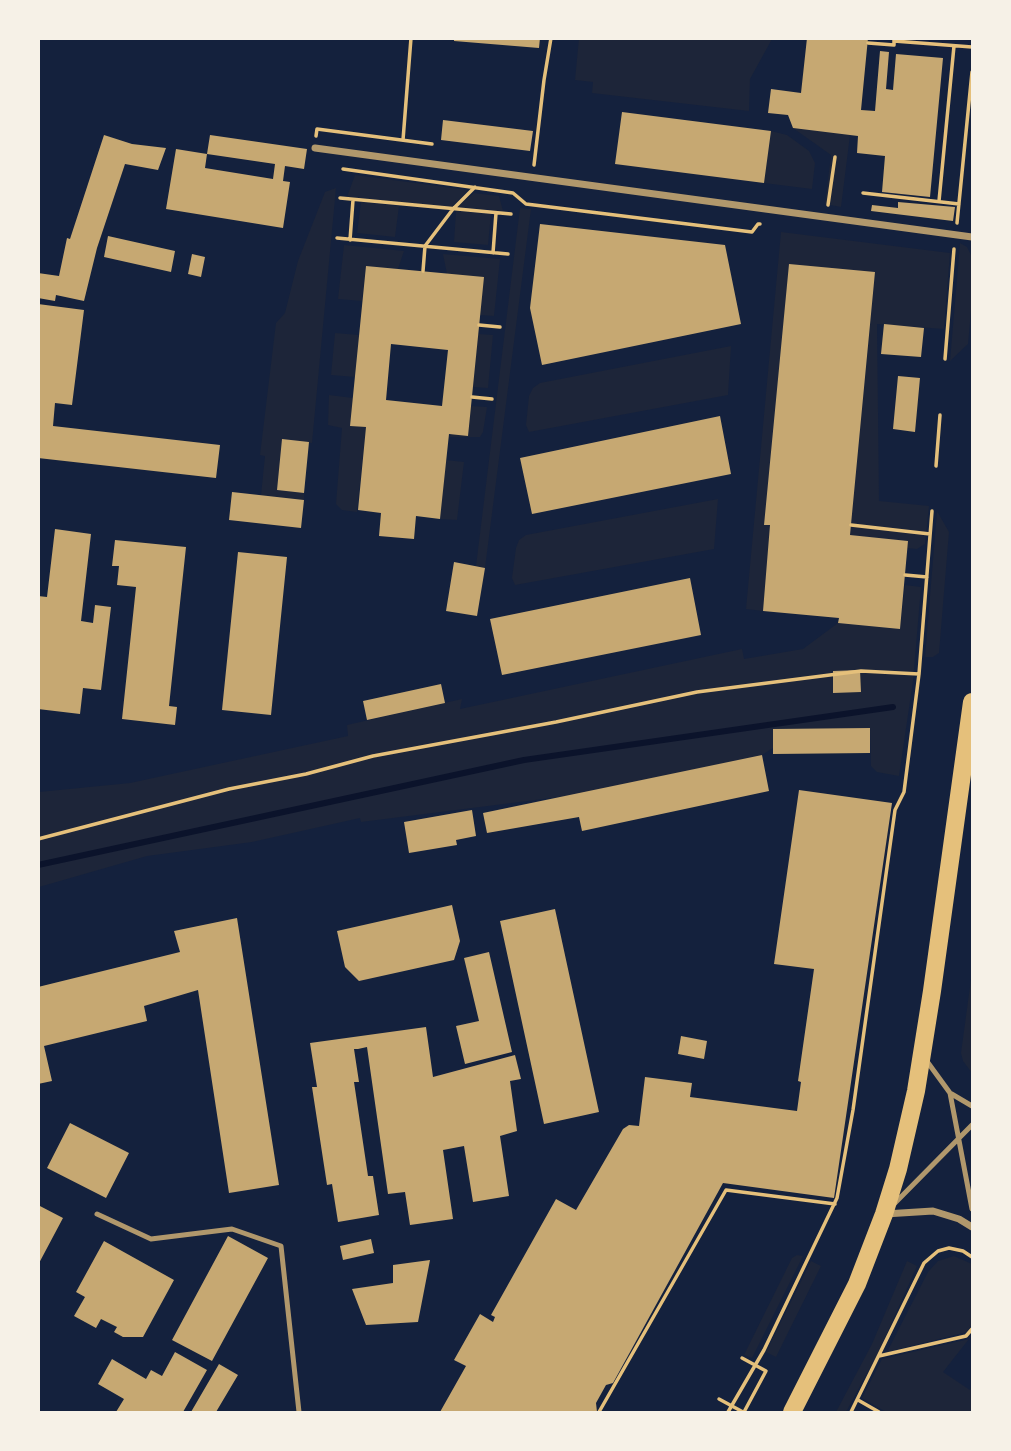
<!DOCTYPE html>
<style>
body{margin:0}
#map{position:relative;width:1011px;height:1451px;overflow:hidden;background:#14213d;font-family:Montserrat,sans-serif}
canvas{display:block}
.frame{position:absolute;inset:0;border:40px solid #f6f1e7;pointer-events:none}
</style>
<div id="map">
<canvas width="1011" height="1451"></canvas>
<div class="frame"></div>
</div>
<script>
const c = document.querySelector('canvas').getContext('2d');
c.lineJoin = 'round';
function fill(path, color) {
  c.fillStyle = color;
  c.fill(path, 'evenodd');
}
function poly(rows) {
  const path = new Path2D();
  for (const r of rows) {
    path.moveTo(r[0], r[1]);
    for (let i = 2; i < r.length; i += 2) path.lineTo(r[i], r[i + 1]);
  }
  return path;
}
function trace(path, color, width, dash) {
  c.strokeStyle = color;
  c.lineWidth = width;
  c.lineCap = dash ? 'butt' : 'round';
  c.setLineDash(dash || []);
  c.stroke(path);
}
fill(poly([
 [579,38,772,38,772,39,750,79,749,111,592,93,593,82,575,80],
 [793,128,850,135,841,207,825,204,831,155],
 [771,131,787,135,809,151,815,163,812,189,764,183],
 [355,175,468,190,452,207,347,197],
 [336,188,312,443,282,440,277,490,304,493,304,500,261,495,265,456,260,455,276,323,285,313,298,261,325,192],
 [474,193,499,196,503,211,457,207],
 [361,202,399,206,395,237,357,233],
 [520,208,531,209,485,568,476,566],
 [456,211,491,214,488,245,454,242],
 [781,232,950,253,944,329,877,324,879,501,929,506,925,544,917,549,907,548,908,541,850,535,875,273,789,265,764,524,770,525,763,611,746,609],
 [960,243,967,247,972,257,972,300,968,344,950,361],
 [344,245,404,251,398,269,366,266,362,301,338,299],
 [443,254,500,259,494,316,480,315,447,274],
 [335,333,359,335,355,377,331,375],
 [478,334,493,335,488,388,473,387],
 [731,346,728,395,529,432,526,425,529,396,533,388,540,383],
 [329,395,353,398,350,425,366,427,357,512,342,510,336,504,342,428,328,425],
 [471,406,487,407,483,432,480,437,449,437],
 [446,460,464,462,457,520,440,519],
 [718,499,714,549,515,585,512,578,516,548,519,540,526,535],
 [937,511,949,532,939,653,933,657,925,657],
 [905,585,921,587,913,681,899,776,877,772,871,766,870,729,773,729,773,748,762,755,575,795,361,822,360,818,252,842,147,856,39,887,39,792,130,783,348,736,347,725,462,699,460,709,742,649,744,659,803,649,838,623,900,629],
 [972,972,972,1073,963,1061,961,1053],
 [797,1255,803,1256,752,1358,744,1355,792,1258],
 [954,1256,972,1264,972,1325,967,1332,887,1352,928,1272,938,1261],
 [811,1261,821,1266,776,1357,766,1352],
 [907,1261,917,1266,879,1351,846,1412,836,1412,872,1344],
 [969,1339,943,1372,970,1390,972,1386,972,1412,886,1412,862,1398,882,1359]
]), '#1d2539');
trace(poly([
 [38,865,524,760,893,707]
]), '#0b132b', 6);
fill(poly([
 [454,38,540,38,539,48,454,41],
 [807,38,868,38,861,110,875,111,880,51,889,52,886,89,893,90,896,54,943,58,930,197,882,192,885,156,857,153,858,136,793,128,788,115,768,113,771,89,801,93],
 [622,112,771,131,764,183,615,164],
 [443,120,533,131,530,151,441,140],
 [104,135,132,144,166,148,158,170,125,164,97,248,84,301,56,295,55,301,38,298,38,273,59,276,67,238,70,239],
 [210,135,307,149,304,169,285,166,283,181,290,182,283,228,166,209,176,149,207,154,205,168,273,179,275,164,207,154],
 [898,202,955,207,953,221,871,211,872,205,898,208],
 [540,224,725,245,741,324,542,365,530,308],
 [108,236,175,251,171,272,104,257],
 [192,254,205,257,201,277,188,274],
 [789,264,875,272,850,535,908,541,900,629,838,623,839,618,763,611,770,525,764,525],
 [366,266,484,277,468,436,449,434,440,519,416,516,414,539,379,536,381,513,358,510,366,427,350,426],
 [391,344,448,350,442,406,386,400],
 [38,304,84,310,72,405,55,403,53,426,220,445,216,478,38,458],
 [884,324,924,328,921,357,881,354],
 [898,376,920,378,915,432,893,429],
 [720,416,731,474,532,514,520,458],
 [282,439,309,442,304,493,277,490],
 [232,492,304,500,301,528,229,520],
 [55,529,91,534,81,621,93,623,95,605,111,607,101,690,83,688,80,714,38,709,38,596,47,597],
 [115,540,186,547,169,706,177,707,175,725,122,719,136,587,117,585,119,566,112,566],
 [238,552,287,557,271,715,222,710],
 [454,562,485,568,477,616,446,611],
 [690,578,701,635,502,675,490,619],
 [860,670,861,692,833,693,833,671],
 [441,684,445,703,367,720,363,701],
 [870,728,870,753,773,754,773,729],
 [762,755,769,791,582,831,579,817,487,833,483,813],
 [799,790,892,803,834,1198,723,1183,613,1383,606,1385,596,1403,597,1412,440,1412,466,1366,454,1360,480,1314,493,1322,495,1317,491,1315,556,1199,576,1210,623,1129,629,1125,639,1126,645,1077,692,1083,690,1097,797,1111,801,1082,798,1081,814,969,774,964],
 [472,810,476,836,456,840,457,845,409,853,404,822],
 [452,905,460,941,454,960,359,981,345,967,337,931],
 [555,909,599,1112,544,1124,500,921],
 [237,918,279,1185,229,1193,198,990,144,1006,147,1021,44,1046,52,1081,38,1084,38,987,180,952,174,931],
 [489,952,512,1052,465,1064,456,1026,479,1021,464,958],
 [426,1027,433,1077,515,1055,521,1079,510,1081,517,1131,500,1136,509,1196,473,1202,464,1146,443,1150,453,1219,410,1225,405,1192,388,1194,367,1047,358,1049,354,1049,359,1082,354,1082,368,1176,373,1176,379,1215,338,1222,332,1184,327,1185,312,1087,317,1087,310,1043],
 [681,1036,707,1041,704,1059,678,1054],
 [70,1123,129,1153,106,1198,47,1168],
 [38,1205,63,1218,38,1265],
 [228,1236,268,1258,212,1361,172,1340],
 [371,1239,374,1253,343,1260,340,1246],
 [104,1241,174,1280,143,1337,123,1337,114,1332,117,1327,101,1319,96,1328,74,1316,85,1297,76,1292],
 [430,1260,418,1322,366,1325,352,1289,393,1283,393,1265],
 [175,1352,207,1370,183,1412,116,1412,124,1399,98,1384,112,1359,146,1379,151,1370,162,1376],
 [219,1364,238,1375,216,1412,191,1412]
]), '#c6a872');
trace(poly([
 [894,38,894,41,972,47],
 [868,43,894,45,894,41],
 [316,136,317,129,432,144],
 [403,140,411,38],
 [534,165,544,80,551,38],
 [343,169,513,193,526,204,752,232,758,224,760,224],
 [863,193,959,204],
 [340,198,511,214],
 [939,201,954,46],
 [828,205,835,157],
 [957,223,972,72],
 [337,238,508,254],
 [350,240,353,200],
 [493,253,496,213],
 [423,271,425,246,453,209,475,187],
 [479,325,500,327],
 [945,359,954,249],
 [472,397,492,399],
 [936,466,940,415],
 [851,525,930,534],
 [905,575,927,577],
 [38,839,229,789,306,774,373,756,556,722,697,692,861,671,919,674],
 [879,1356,966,1336,972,1329],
 [742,1358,766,1371,744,1412],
 [719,1399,743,1412],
 [858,1400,879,1412],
 [599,1412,726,1190,835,1204],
 [728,1412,764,1350,837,1198,853,1110,895,810,904,792,919,674,932,511],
 [851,1412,924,1263,938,1251,949,1248,963,1251,972,1257]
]), '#e5c07b', 3.5);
trace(poly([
 [926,1060,950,1093,972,1106],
 [950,1093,972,1209],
 [894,1204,972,1125],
 [97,1214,151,1239,232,1229,281,1246,299,1412]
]), '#b1986c', 5);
trace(poly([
 [315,148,972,237],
 [885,1214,933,1211,959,1219,972,1227]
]), '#b1986c', 7);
trace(poly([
 [792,1412,857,1284,884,1214,898,1169,916,1091,932,991,972,702]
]), '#e5c07b', 18);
</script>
